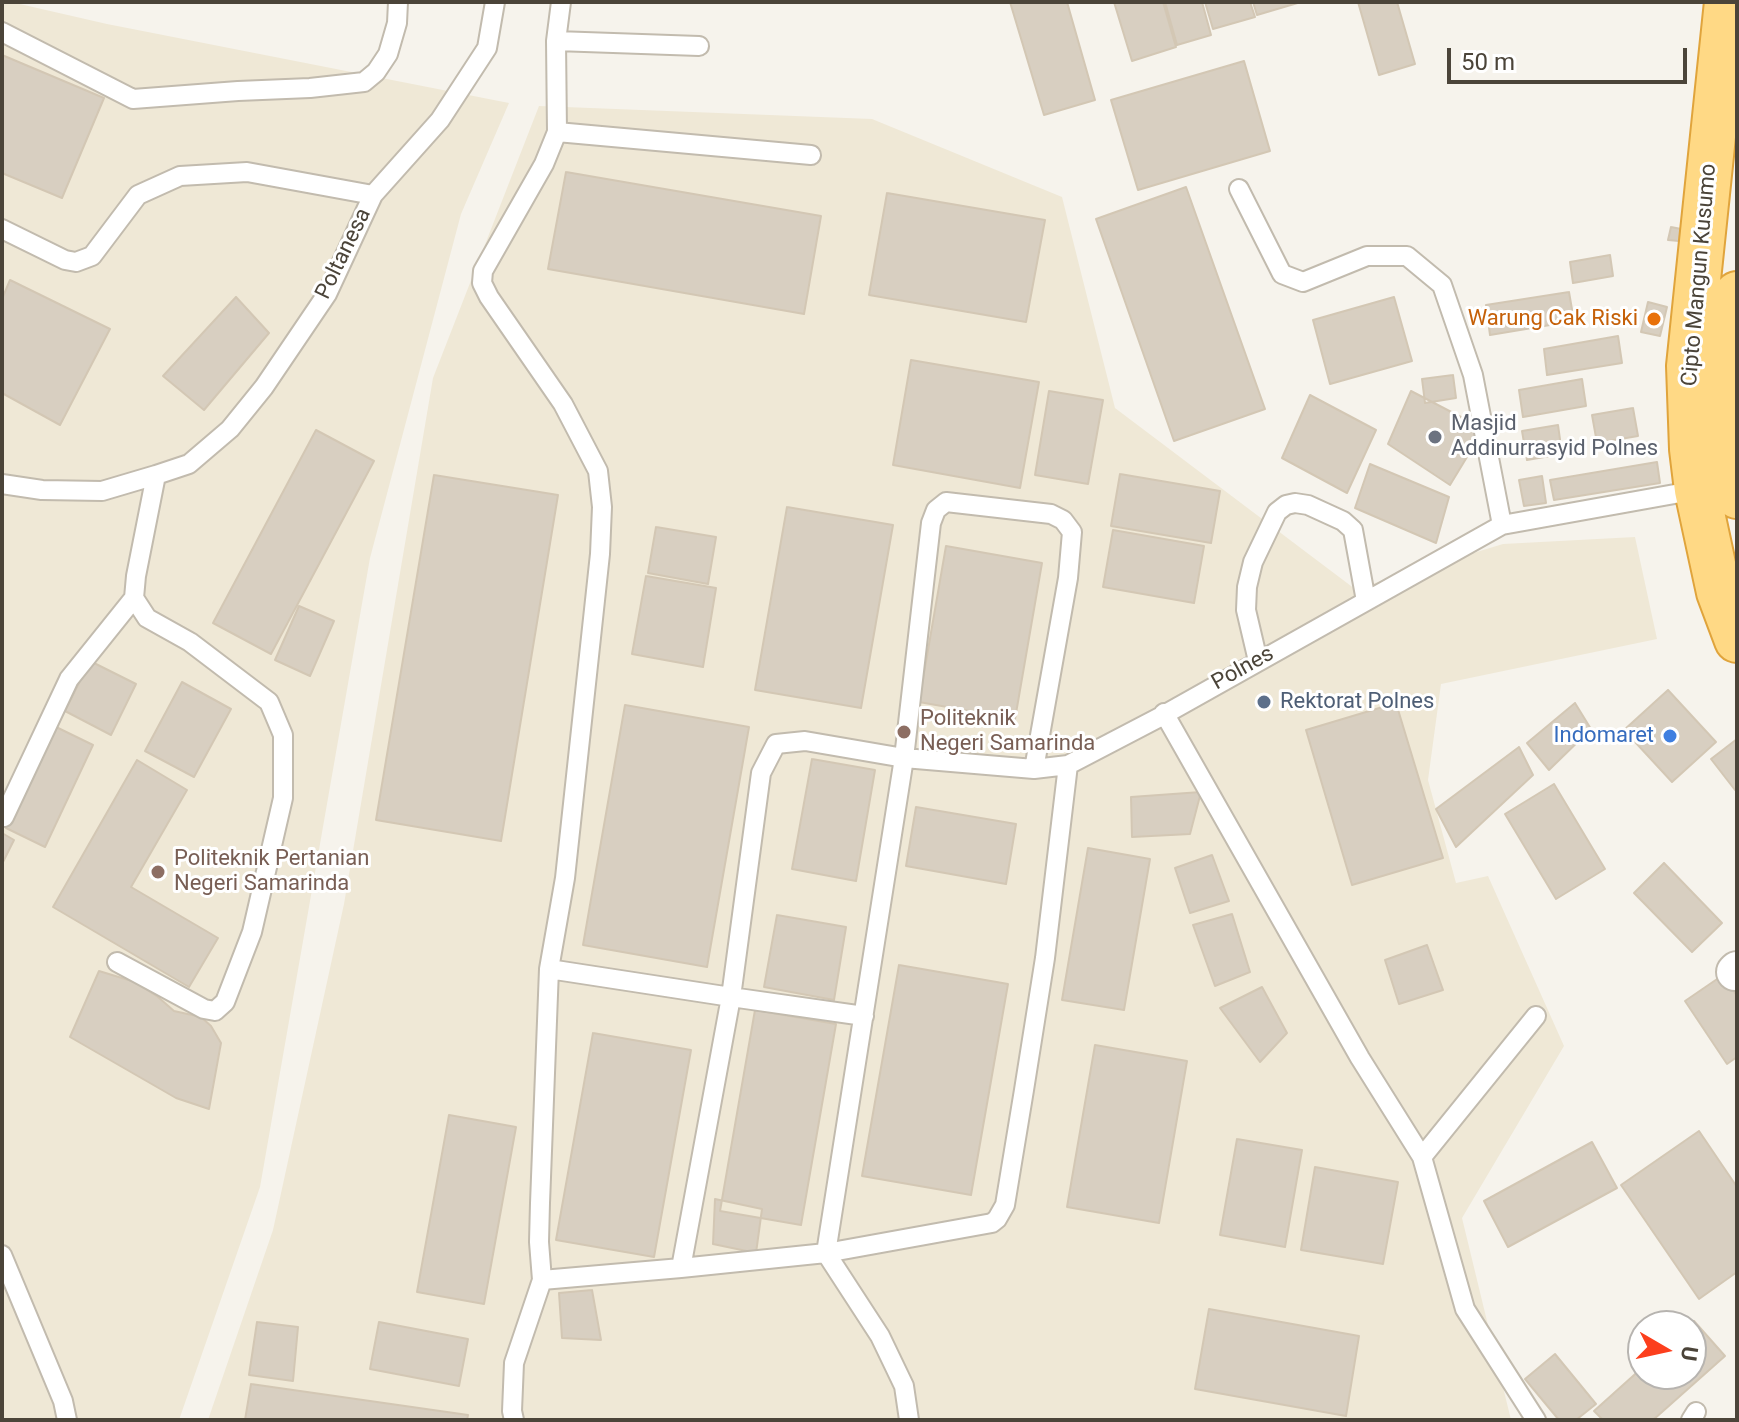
<!DOCTYPE html>
<style>
body{margin:0}
#map{position:relative;width:1739px;height:1422px;overflow:hidden;background:#f6f3ec;font-family:Roboto,sans-serif}
canvas{display:block}
.frame{position:absolute;inset:0;border:4px solid #4b4439;pointer-events:none}
.north{position:absolute;left:1627px;top:1310px;width:80px;height:80px;box-sizing:border-box;background:#fff;border:2px solid #b7b4b0;border-radius:50%;rotate:99deg;font-size:22px;font-weight:700;line-height:32px;text-align:center;color:#4b4439}
.north::after{content:'';display:block;margin:auto;width:28px;height:36px;background:#fc3f1d;clip-path:polygon(50% 0,100% 100%,50% 72%,0 100%)}
.scale{position:absolute;left:1447px;top:48px;width:240px;height:36px;box-sizing:border-box;border:4px solid #4b4439;border-top:0;padding-left:10px;font-size:24px;line-height:28px;white-space:nowrap;color:#4b4439;-webkit-text-stroke:6px #fff;paint-order:stroke}
</style>
<div id="map">
<canvas width="1739" height="1422"></canvas>
<div class="frame"></div>
<div class="north">U</div>
<div class="scale">50 m</div>
</div>
<script>
const c = document.querySelector('canvas').getContext('2d');
c.lineJoin = 'round';
function fill(path, color) {
  c.fillStyle = color;
  c.fill(path, 'evenodd');
}
function poly(rows) {
  const path = new Path2D();
  for (const r of rows) {
    path.moveTo(r[0], r[1]);
    for (let i = 2; i < r.length; i += 2) path.lineTo(r[i], r[i + 1]);
  }
  return path;
}
function trace(path, color, width, dash) {
  c.strokeStyle = color;
  c.lineWidth = width;
  c.lineCap = dash ? 'butt' : 'round';
  c.setLineDash(dash || []);
  c.stroke(path);
}
function drawText(font, color, halo, rows, align = 'center') {
  c.font = font + ' Roboto,sans-serif';
  c.lineWidth = 6;
  c.setLineDash([]);
  c.textBaseline = 'middle';
  c.strokeStyle = halo;
  c.fillStyle = color;
  for (const [text, x, y, turn = 0] of rows) {
    c.save();
    c.translate(x, y);
    c.rotate((+turn || 0) * Math.PI / 180);
    c.textAlign = isNaN(turn) ? turn : align;
    if (halo) c.strokeText(text, 0, 0);
    c.fillText(text, 0, 0);
    c.restore();
  }
}
fill(poly([
 [2,2,11,2,107,24,509,103,461,214,370,558,260,1187,179,1420,2,1420],
 [539,106,872,119,1062,197,1115,408,1355,589,1503,544,1635,537,1657,639,1441,684,1428,780,1456,883,1488,876,1564,1046,1462,1218,1511,1420,208,1420,273,1230,344,904,433,378]
]), '#efe8d6');
const building = poly([
 [1010,2,1067,2,1095,100,1044,115,1010,2],
 [1114,2,1163,2,1176,47,1132,61,1114,2],
 [1165,2,1202,2,1211,35,1177,45,1165,2],
 [1205,2,1250,2,1255,17,1213,29,1205,2],
 [1253,2,1301,2,1257,15,1253,2],
 [1358,2,1397,2,1415,64,1379,75,1358,2],
 [2,55,104,98,62,198,2,173,2,55],
 [1244,61,1270,151,1138,190,1111,100,1244,61],
 [566,172,821,216,804,314,548,269,566,172],
 [1186,187,1265,409,1174,441,1096,219,1186,187],
 [887,193,1045,220,1026,322,869,295,887,193],
 [1671,227,1681,229,1679,241,1668,240,1671,227],
 [1610,255,1613,276,1573,283,1570,262,1610,255],
 [10,280,110,329,60,425,2,393,2,299,10,280],
 [1569,292,1574,321,1490,335,1486,305,1569,292],
 [236,297,269,333,204,410,163,376,236,297],
 [1394,297,1412,361,1330,384,1313,320,1394,297],
 [1648,302,1667,307,1660,336,1641,332,1648,302],
 [1618,336,1622,363,1547,375,1544,349,1618,336],
 [911,360,1039,382,1020,488,893,465,911,360],
 [1453,375,1456,398,1425,403,1422,379,1453,375],
 [1582,379,1586,406,1523,417,1519,390,1582,379],
 [1049,391,1103,400,1088,484,1035,475,1049,391],
 [1411,391,1484,429,1450,485,1388,444,1411,391],
 [1310,395,1376,430,1347,493,1282,458,1310,395],
 [1633,408,1638,436,1597,443,1592,415,1633,408],
 [1558,425,1562,454,1527,460,1522,431,1558,425],
 [316,430,374,461,271,654,213,623,316,430],
 [1657,462,1660,483,1554,500,1550,480,1657,462],
 [1370,464,1449,497,1436,543,1355,508,1370,464],
 [1120,474,1220,491,1211,543,1111,526,1120,474],
 [434,475,558,495,501,841,376,820,434,475],
 [1542,476,1546,503,1524,506,1519,480,1542,476],
 [787,507,893,525,861,708,755,690,787,507],
 [656,527,716,537,708,584,648,573,656,527],
 [1113,530,1204,546,1194,603,1103,587,1113,530],
 [946,546,1042,563,1015,719,919,702,946,546],
 [646,576,716,588,703,667,632,654,646,576],
 [299,606,334,621,310,676,275,660,299,606],
 [90,661,136,684,111,735,65,711,90,661],
 [182,682,231,709,194,777,145,751,182,682],
 [1668,690,1716,742,1672,782,1624,730,1668,690],
 [1396,703,1443,858,1352,885,1306,730,1396,703],
 [1575,703,1591,729,1549,770,1527,743,1575,703],
 [625,705,749,727,707,967,583,945,625,705],
 [54,726,93,745,45,847,6,828,54,726],
 [1737,739,1737,789,1735,790,1711,759,1737,739],
 [1519,747,1533,775,1456,847,1436,809,1519,747],
 [812,759,875,770,856,881,792,869,812,759],
 [137,760,187,790,131,887,218,938,189,987,53,907,137,760],
 [1554,784,1605,869,1556,899,1505,814,1554,784],
 [1201,792,1190,834,1132,837,1131,797,1201,792],
 [916,807,1016,824,1006,884,906,866,916,807],
 [2,833,14,840,2,864,2,833],
 [1088,848,1150,859,1124,1010,1062,1000,1088,848],
 [1212,855,1229,901,1190,913,1175,868,1212,855],
 [1664,863,1722,923,1692,952,1634,893,1664,863],
 [1232,914,1250,972,1215,986,1193,925,1232,914],
 [777,915,846,927,834,1000,764,987,777,915],
 [1427,945,1443,990,1399,1004,1385,960,1427,945],
 [899,965,1008,984,971,1195,862,1176,899,965],
 [99,971,135,982,158,997,174,1011,201,1017,211,1026,221,1043,209,1109,176,1098,70,1037,99,971],
 [1723,975,1737,996,1737,1057,1727,1064,1685,1001,1723,975],
 [1262,987,1287,1033,1260,1062,1220,1008,1262,987],
 [755,1010,836,1024,801,1225,720,1211,755,1010],
 [593,1033,691,1050,654,1257,556,1240,593,1033],
 [1095,1045,1187,1061,1159,1223,1067,1207,1095,1045],
 [449,1115,516,1127,484,1304,417,1292,449,1115],
 [1699,1131,1737,1187,1737,1272,1699,1299,1621,1185,1699,1131],
 [1237,1139,1302,1150,1285,1247,1220,1235,1237,1139],
 [1592,1142,1617,1188,1508,1247,1484,1201,1592,1142],
 [1315,1167,1398,1182,1383,1264,1301,1250,1315,1167],
 [715,1199,762,1209,756,1253,713,1244,715,1199],
 [592,1290,601,1340,562,1338,559,1293,592,1290],
 [1209,1309,1359,1336,1346,1416,1195,1389,1209,1309],
 [1694,1321,1725,1356,1653,1420,1603,1420,1594,1411,1643,1367,1643,1374,1691,1374,1691,1326,1689,1326,1694,1321],
 [257,1322,298,1327,293,1381,249,1375,257,1322],
 [379,1322,468,1339,459,1386,370,1369,379,1322],
 [1555,1354,1596,1404,1576,1420,1559,1420,1525,1379,1555,1354],
 [251,1384,468,1415,467,1420,245,1420,251,1384]
]);
fill(building, '#d8cfc1');
trace(building, '#d3c7b4', 2);
const service = poly([
 [2,32,133,99,238,91,310,88,364,82,376,72,388,54,397,23,398,2],
 [556,41,561,2],
 [557,132,556,41,699,46],
 [811,155,557,132,544,164,483,271,482,283,489,297,563,404,598,471,602,507,600,554,565,878,549,969,731,997,864,1016],
 [1239,189,1282,274,1303,282,1367,256,1407,256,1442,285,1473,375,1502,525],
 [2,229,65,260,76,262,92,256,138,195,180,176,247,172,373,195],
 [156,475,189,464,230,429,264,387,327,294,373,195,440,120,487,48,495,2],
 [2,484,42,490,102,491,156,475,136,576,134,598,147,618,190,642,269,702,283,735,283,798,252,932,225,1002,215,1011,204,1009,117,962],
 [1258,661,1246,610,1247,587,1253,562,1277,512,1286,505,1295,503,1308,505,1343,521,1353,530,1366,601],
 [1164,713,1360,1058,1422,1157,1465,1309,1536,1420],
 [4,817,69,679,134,598],
 [549,969,540,1203,539,1242,542,1280,681,1268,826,1253,992,1223,997,1219,1005,1205,1024,1090,1045,958,1068,765],
 [1422,1157,1536,1016],
 [2,1255,63,1401,67,1420],
 [681,1268,731,997,761,773,776,744,805,741,904,758,1034,769,1068,765,1160,717,1502,525,1697,490],
 [514,1420,512,1411,514,1363,542,1280],
 [909,1420,904,1386,880,1336,826,1253,904,758,931,523,936,510,946,502,1051,514,1063,520,1072,532,1068,578,1034,769],
 [1691,1420,1696,1412]
]);
const minor = poly([
 [1735,972,1737,970]
]);
const trunk = poly([
 [1727,2,1689,366,1692,449,1697,490,1719,592,1737,640],
 [1737,294,1729,375,1729,445,1737,496]
]);
trace(service, '#c2bbae', 22);
trace(minor, '#c2bbae', 40);
trace(trunk, '#e0a43c', 48);
trace(service, '#fff', 18);
trace(minor, '#fff', 36);
trace(trunk, '#ffd985', 44);
for (const [x, y, r, color] of [
 [1654,319,8,"#e8710a"],
 [1435,437,8,"#6b7280"],
 [1264,702,8,"#5c6f8a"],
 [904,732,8,"#8d6e63"],
 [1670,736,8,"#3f7fe0"],
 [158,872,8,"#8d6e63"]
]) {
  const dot = new Path2D();
  dot.arc(x, y, r, 0, 2 * Math.PI);
  c.fillStyle = color;
  c.fill(dot);
  trace(dot, '#fff', 3);
}
drawText('22px', '#4b4439', '#fff', [
 ["Poltanesa",344,254,-64],
 ["Cipto Mangun Kusumo",1700,275,-85],
 ["Polnes",1243,669,-29]
]);
drawText('22px', '#c56008', '#fff', [
 ["Warung Cak Riski",1638,319]
], 'right');
drawText('22px', '#5b616d', '#fff', [
 ["Masjid",1451,424],
 ["Addinurrasyid Polnes",1451,449]
], 'left');
drawText('22px', '#4e5e75', '#fff', [
 ["Rektorat Polnes",1280,702]
], 'left');
drawText('22px', '#785e54', '#fff', [
 ["Politeknik",920,719],
 ["Negeri Samarinda",920,744],
 ["Politeknik Pertanian",174,859],
 ["Negeri Samarinda",174,884]
], 'left');
drawText('22px', '#366cbe', '#fff', [
 ["Indomaret",1654,736]
], 'right');
</script>
